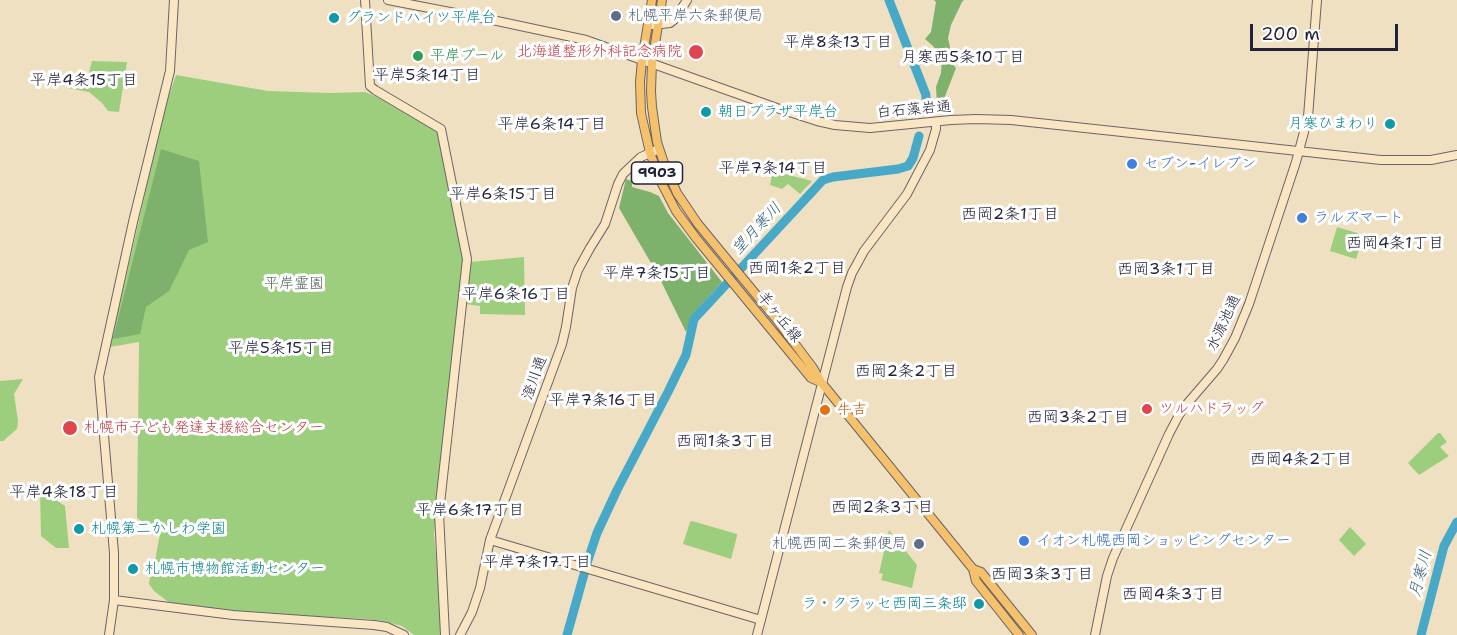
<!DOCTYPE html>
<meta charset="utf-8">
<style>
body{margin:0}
#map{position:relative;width:1457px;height:635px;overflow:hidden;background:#efe0c2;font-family:"Shantell Sans",sans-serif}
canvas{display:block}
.scale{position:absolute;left:1250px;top:24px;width:148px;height:27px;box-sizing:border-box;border:3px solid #22223b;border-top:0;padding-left:8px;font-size:18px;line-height:21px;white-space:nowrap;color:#22223b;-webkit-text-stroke:4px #fff;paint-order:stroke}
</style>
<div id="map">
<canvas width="1457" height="635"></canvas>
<div class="scale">200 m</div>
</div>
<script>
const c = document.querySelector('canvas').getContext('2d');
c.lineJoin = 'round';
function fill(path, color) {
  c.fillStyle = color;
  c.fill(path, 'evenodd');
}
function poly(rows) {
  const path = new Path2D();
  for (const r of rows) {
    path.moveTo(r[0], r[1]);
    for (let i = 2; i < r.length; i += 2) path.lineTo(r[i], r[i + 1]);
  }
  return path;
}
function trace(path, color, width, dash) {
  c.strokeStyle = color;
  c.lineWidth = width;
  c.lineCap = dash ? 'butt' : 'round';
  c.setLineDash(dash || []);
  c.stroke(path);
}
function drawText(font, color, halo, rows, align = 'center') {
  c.font = font + ' "Shantell Sans","Klee One",sans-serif';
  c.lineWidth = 6;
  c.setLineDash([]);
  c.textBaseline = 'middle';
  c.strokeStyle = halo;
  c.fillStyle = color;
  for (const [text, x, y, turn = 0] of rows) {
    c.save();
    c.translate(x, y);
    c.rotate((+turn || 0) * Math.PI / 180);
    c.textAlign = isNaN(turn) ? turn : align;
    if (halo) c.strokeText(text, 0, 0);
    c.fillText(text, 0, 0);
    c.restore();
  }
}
fill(poly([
 [92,61,127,62,119,112,108,111,102,103,89,92,68,88,69,78,87,80],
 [176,75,268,91,330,93,365,92,377,97,438,132,463,257,434,534,442,618,442,635,414,635,402,626,382,621,367,619,234,612,171,604,154,591,149,584,150,575,154,566,160,534,137,518,139,342,110,347,159,133,168,98],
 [773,171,812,181,800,194,788,184,782,189,770,185],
 [1337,227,1364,235,1356,259,1330,251],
 [524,257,525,315,480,314,480,306,465,304,470,262],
 [23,379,14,394,18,421,17,429,3,441,0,441,0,381],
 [1438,433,1440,433,1447,442,1440,447,1449,456,1419,475,1408,463],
 [40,491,42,491,65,506,69,548,56,548,41,536],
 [692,521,737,534,737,536,731,559,683,544,690,522],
 [1350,527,1366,544,1354,556,1339,540],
 [889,530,917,565,912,588,881,580,883,574,879,573]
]), '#9dce7d');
fill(poly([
 [934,0,964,0,962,2,951,25,948,38,950,47,948,59,956,68,942,104,937,104,936,87,941,73,942,59,933,46,925,39,931,32,936,2],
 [161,149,199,161,208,242,189,250,169,291,146,307,140,334,113,339],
 [626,179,632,181,632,187,650,192,659,196,668,213,722,282,694,313,686,332,658,275,619,208]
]), '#7eb16c');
trace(poly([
 [889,0,926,95,926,109],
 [567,635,588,560,597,533,617,490,668,392,686,355,694,319,823,180,833,177,898,169,908,166,913,158,919,136],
 [1421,635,1444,546,1457,522]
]), '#47a9c7', 9);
const secondary = poly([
 [365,0,370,86,375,90,441,129,467,259,439,513,445,635],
 [388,0,497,21,586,40,777,108,817,121,835,125,870,128,951,120,976,119,1011,120,1381,160,1431,160,1457,155],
 [653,25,670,23,675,19,687,0],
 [490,540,761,620],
 [114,600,233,615,374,625,387,627,404,635],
 [109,635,114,600,114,553,99,377,133,222,170,71,174,0],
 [460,635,472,612,480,588,490,540,562,344,566,327,572,288,578,270,590,248,605,224,618,184,623,174,641,157,659,149],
 [757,635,847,287,852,273,864,251,907,194,930,150,936,129,936,122],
 [1095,635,1107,576,1113,558,1169,434,1179,415,1186,405,1217,369,1223,360,1235,338,1249,304,1296,162,1308,117,1317,0]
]);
const primary = poly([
 [652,0,642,60,640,82,641,113,650,153,661,182,676,211,696,238,811,378,820,382],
 [662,0,652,63,651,91,652,107,657,142,665,166,677,193,698,224,777,320,813,368,821,382,973,569,976,581,1019,635],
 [973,569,981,572,1032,635]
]);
trace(secondary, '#6a646a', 10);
trace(primary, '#6a646a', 10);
trace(secondary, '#fbe6c4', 8);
trace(primary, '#f6c16b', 8);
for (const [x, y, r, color] of [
 [616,16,6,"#5c6f8a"],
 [334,18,6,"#0f9aa8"],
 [696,52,8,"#e0444e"],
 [418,56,6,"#2e9e5b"],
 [706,112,6,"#0f9aa8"],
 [1390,124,6,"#0f9aa8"],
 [1132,164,6,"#3f7fe0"],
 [1302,218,6,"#3f7fe0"],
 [1147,409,6,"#e0444e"],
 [825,410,6,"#e8710a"],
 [70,428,8,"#e0444e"],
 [79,529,6,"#0f9aa8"],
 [1024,541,6,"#3f7fe0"],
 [919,544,6,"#5c6f8a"],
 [133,569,6,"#0f9aa8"],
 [979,604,6,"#0f9aa8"]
]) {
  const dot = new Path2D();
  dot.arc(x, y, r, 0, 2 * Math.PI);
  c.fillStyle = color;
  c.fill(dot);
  trace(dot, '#fff', 2);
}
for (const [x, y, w] of [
 [657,173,51]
]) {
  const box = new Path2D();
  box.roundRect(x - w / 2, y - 11, w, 22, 4.5);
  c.fillStyle = '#fff';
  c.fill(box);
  trace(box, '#22223b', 1.5);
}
drawText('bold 14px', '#22223b', null, [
 ["9903",657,173]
]);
drawText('15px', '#4e5e75', '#fff', [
 ["札幌平岸六条郵便局",628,16],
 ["札幌西岡二条郵便局",907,544,"right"]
], 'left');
drawText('15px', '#0d838f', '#fff', [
 ["グランドハイツ平岸台",346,18],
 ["朝日プラザ平岸台",718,112],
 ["月寒ひまわり",1378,124,"right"],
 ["札幌第二かしわ学園",91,529],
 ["札幌市博物館活動センター",145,569],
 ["ラ・クラッセ西岡三条邸",967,604,"right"]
], 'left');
drawText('15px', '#be3a42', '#fff', [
 ["北海道整形外科記念病院",682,52,"right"],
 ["ツルハドラッグ",1159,409],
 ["札幌市子ども発達支援総合センター",84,428]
], 'left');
drawText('15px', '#27864d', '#fff', [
 ["平岸プール",430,56]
], 'left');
drawText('15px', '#22223b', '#fff', [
 ["白石藻岩通",914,110,-5],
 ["羊ヶ丘線",779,317,51],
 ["水源池通",1224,323,-65],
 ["澄川通",535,378,-70]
]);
drawText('15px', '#366cbe', '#fff', [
 ["セブン-イレブン",1144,164],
 ["ラルズマート",1314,218],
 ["イオン札幌西岡ショッピングセンター",1036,541]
], 'left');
drawText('15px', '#4d5e52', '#fff', [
 ["平岸霊園",294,284]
]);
drawText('15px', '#c56008', '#fff', [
 ["牛吉",837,410]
], 'left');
drawText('16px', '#22223b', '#fff', [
 ["平岸8条13丁目",838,43],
 ["月寒西5条10丁目",963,58],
 ["平岸5条14丁目",427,76],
 ["平岸4条15丁目",84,81],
 ["平岸6条14丁目",552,125],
 ["平岸7条14丁目",773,169],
 ["平岸6条15丁目",503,195],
 ["西岡2条1丁目",1010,215],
 ["西岡4条1丁目",1395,244],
 ["西岡1条2丁目",797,269],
 ["西岡3条1丁目",1166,270],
 ["平岸7条15丁目",657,274],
 ["平岸6条16丁目",516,295],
 ["平岸5条15丁目",281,349],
 ["西岡2条2丁目",906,372],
 ["平岸7条16丁目",603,401],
 ["西岡3条2丁目",1078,418],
 ["西岡1条3丁目",725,442],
 ["西岡4条2丁目",1301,460],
 ["平岸4条18丁目",64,493],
 ["西岡2条3丁目",882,508],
 ["平岸6条17丁目",470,511],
 ["平岸7条17丁目",537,563],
 ["西岡3条3丁目",1042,575],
 ["西岡4条3丁目",1173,595]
]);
drawText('italic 16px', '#335f7a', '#fff', [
 ["望月寒川",757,229,-47],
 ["月寒川",1421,574,-75]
]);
</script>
